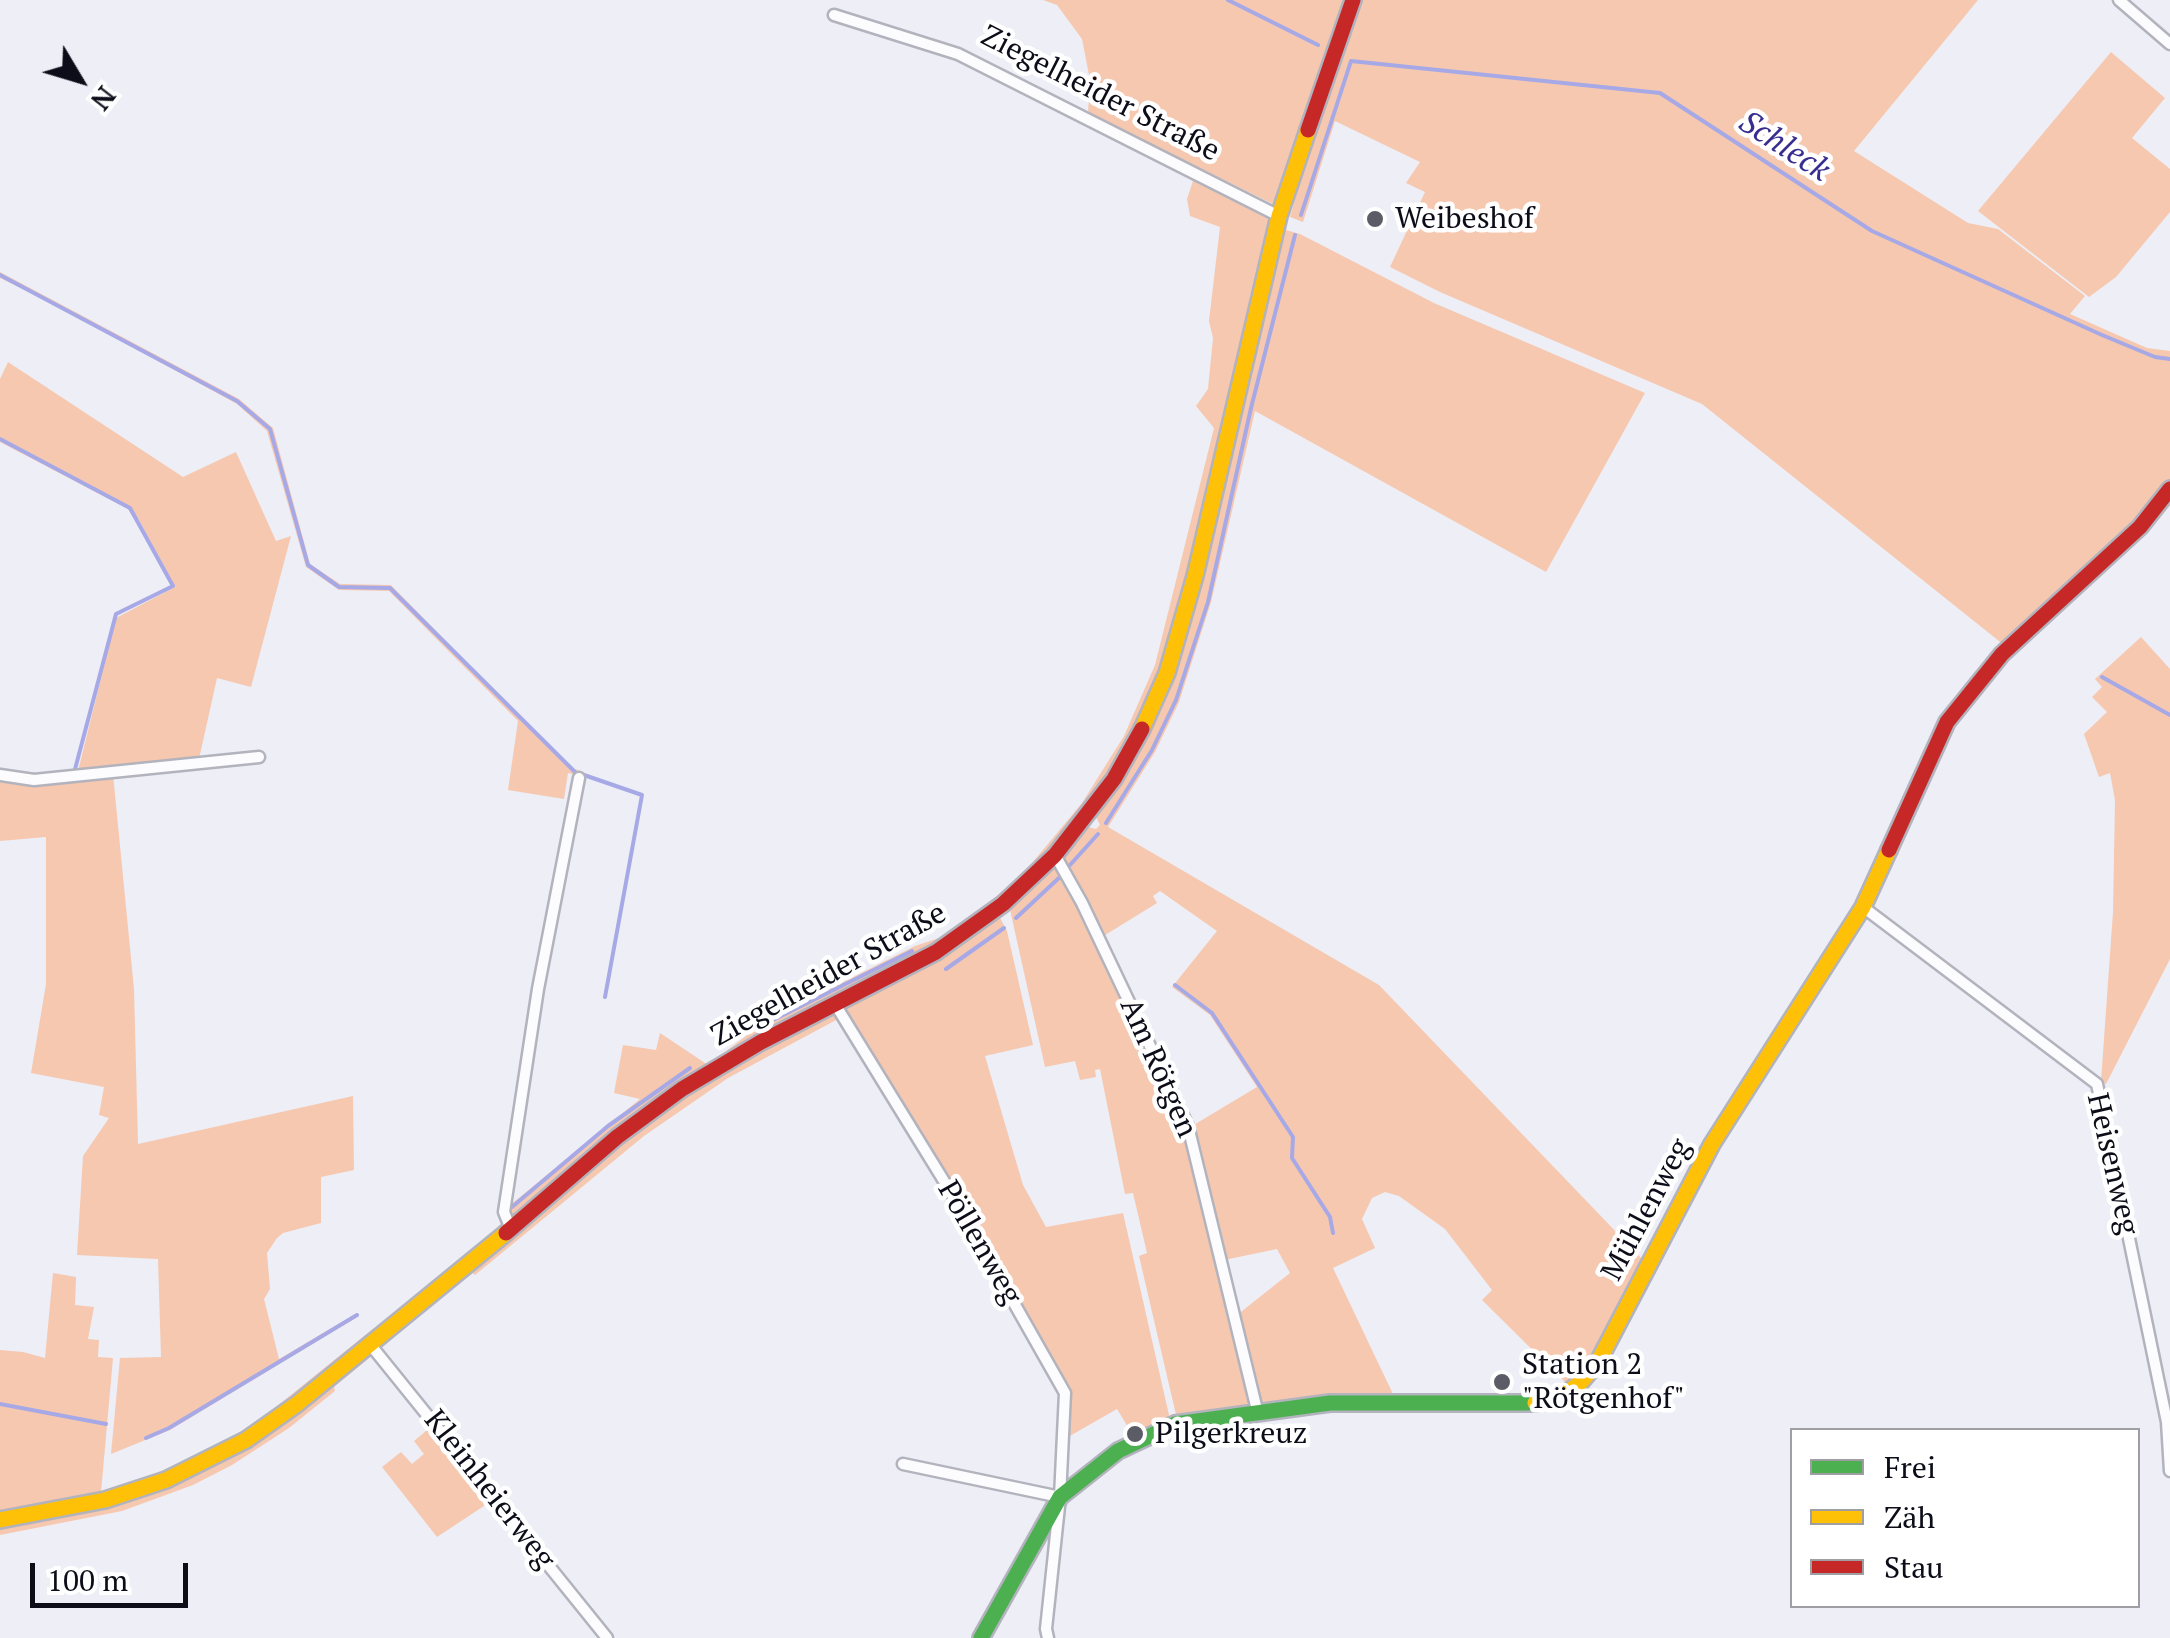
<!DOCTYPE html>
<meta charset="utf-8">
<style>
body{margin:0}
#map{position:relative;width:2170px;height:1638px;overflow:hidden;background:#edeef6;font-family:"PT Serif",serif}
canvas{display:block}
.legend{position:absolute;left:1790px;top:1428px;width:350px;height:180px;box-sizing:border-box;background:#fff;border:2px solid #9e9ea3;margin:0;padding:12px 18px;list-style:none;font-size:30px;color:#0c0d18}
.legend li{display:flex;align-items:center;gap:20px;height:50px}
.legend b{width:50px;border:2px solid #9e9ea3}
.north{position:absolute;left:30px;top:30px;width:100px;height:100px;-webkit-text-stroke:8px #fff;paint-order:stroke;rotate:128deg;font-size:28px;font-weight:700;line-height:40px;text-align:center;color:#0c0d18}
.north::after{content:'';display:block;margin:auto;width:35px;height:45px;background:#0c0d18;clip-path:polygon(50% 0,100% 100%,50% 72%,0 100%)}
.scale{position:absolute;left:30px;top:1563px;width:158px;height:45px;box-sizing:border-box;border:5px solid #0c0d18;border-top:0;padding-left:12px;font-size:30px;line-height:35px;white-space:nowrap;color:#0c0d18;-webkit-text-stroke:8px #fff;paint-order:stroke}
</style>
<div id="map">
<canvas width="2170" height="1638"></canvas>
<ul class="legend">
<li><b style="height:12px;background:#4caf50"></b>Frei</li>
<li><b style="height:12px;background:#ffc107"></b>Zäh</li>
<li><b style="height:12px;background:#c62828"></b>Stau</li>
</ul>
<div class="north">N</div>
<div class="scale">100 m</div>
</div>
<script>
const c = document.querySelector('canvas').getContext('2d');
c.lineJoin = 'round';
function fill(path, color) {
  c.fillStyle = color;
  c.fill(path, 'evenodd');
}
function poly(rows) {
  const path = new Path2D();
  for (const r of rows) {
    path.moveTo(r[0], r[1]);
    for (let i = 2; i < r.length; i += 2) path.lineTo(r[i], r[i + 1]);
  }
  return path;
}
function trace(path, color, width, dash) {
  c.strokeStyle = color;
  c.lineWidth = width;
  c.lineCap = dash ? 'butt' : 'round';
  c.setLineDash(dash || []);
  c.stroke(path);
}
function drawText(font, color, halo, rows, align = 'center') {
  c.font = font + ' "PT Serif",serif';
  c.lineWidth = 9;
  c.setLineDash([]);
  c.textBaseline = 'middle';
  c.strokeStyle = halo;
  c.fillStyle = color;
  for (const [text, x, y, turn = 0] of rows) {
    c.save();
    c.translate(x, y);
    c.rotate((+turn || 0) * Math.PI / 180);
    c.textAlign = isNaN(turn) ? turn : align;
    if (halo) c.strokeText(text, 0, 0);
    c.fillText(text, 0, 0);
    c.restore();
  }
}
fill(poly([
 [1043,0,1346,0,1275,205,1088,113,1090,80,1082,39,1057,5],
 [1359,0,1978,0,1854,151,1968,223,1998,229,2085,296,2070,314,2147,348,2170,351,2170,480,2158,500,2004,645,1702,404,1440,292,1390,267,1425,192,1406,183,1420,162,1335,121,1303,222,1290,217,1330,77],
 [2111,52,2165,98,2132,138,2170,169,2170,212,2116,277,2089,297,1978,211],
 [1194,178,1269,216,1273,227,1172,637,1158,681,1108,781,1060,840,993,904,971,919,1027,869,1082,803,1124,736,1155,665,1214,428,1196,406,1208,389,1213,338,1209,321,1220,227,1190,216,1187,199],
 [1286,230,1300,234,1434,303,1645,393,1546,572,1255,411,1211,602,1179,702,1155,752,1108,827,1379,985,1645,1262,1593,1360,1568,1385,1482,1300,1492,1290,1445,1229,1399,1196,1385,1192,1372,1198,1362,1219,1375,1248,1333,1268,1392,1392,1392,1399,1321,1399,1262,1404,1237,1315,1290,1273,1277,1249,1224,1260,1192,1126,1257,1087,1210,1015,1172,987,1217,931,1160,891,1153,896,1157,903,1102,937,1061,855,1087,827,1096,829,1100,825,1096,817,1167,686,1281,234],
 [0,272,239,399,273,428,310,564,340,584,391,585,570,768,578,770,576,775,568,773,564,799,508,790,518,721,389,591,339,590,306,567,267,431,237,404,48,301,0,278],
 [8,362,183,477,236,452,276,541,291,536,251,687,217,678,199,759,78,771,116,618,175,587,138,518,134,519,128,509,0,442,0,379],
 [2141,637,2170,669,2170,959,2106,1084,2101,1081,2113,912,2115,800,2110,773,2099,777,2084,734,2107,712,2092,697,2102,687,2095,679],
 [113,774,134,989,138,1144,353,1096,354,1170,321,1177,321,1223,283,1233,277,1238,267,1253,270,1289,264,1299,279,1359,357,1313,359,1316,170,1430,111,1454,120,1358,161,1357,158,1259,77,1255,83,1156,109,1118,99,1115,104,1087,31,1073,46,984,46,837,0,841,0,777],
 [1052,866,1061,871,1184,1123,1250,1406,1177,1419,1139,1256,1147,1253,1133,1193,1125,1194,1100,1069,1095,1070,1096,1077,1080,1080,1075,1061,1045,1067,1009,905],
 [998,914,1007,931,1033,1045,985,1056,1023,1185,1046,1227,1123,1213,1169,1415,1168,1421,1134,1437,1117,1409,1068,1437,1072,1391,1028,1320,962,1197,847,1016,847,1006],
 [942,937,940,943,781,1026,512,1217,509,1215,509,1206,640,1099,614,1093,623,1045,656,1050,660,1033,708,1065,764,1022,915,946],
 [830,1013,838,1019,728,1078,644,1136,475,1275,471,1272,380,1349,379,1341,595,1160,712,1076],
 [53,1273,76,1277,75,1305,94,1307,88,1339,99,1340,98,1357,113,1358,101,1492,135,1483,221,1444,261,1419,374,1328,376,1332,261,1425,183,1468,99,1497,0,1515,0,1350,23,1352,45,1358],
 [367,1351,375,1353,334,1387,335,1391,289,1428,232,1465,193,1485,122,1511,0,1535,0,1525,182,1479],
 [433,1425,493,1500,437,1537,382,1467,401,1452,412,1464,424,1454,414,1441]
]), '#f6c8b0');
trace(poly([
 [1228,0,1318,45],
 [1301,215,1351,61,1660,93,1872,231,2102,335,2155,357,2170,359],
 [0,275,237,401,270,429,308,565,339,587,390,588,575,772],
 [0,439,130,508,173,586,116,614,74,773],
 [2102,677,2170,715],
 [584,775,642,795,605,997],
 [1106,823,1152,750,1176,700,1208,602,1251,408,1295,235],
 [1070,865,1098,834],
 [1016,918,1061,876],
 [946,969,1004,928],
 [1175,985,1212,1013,1293,1137,1292,1158,1330,1217,1333,1233],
 [765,1024,912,951],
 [512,1207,608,1126,690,1068],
 [0,1404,106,1424],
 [146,1438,169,1428,357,1315]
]), '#a6a9e6', 4);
const street = poly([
 [2119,0,2170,44],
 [834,15,958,54,1279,216],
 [0,775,34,780,259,757],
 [1055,855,1082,903,1188,1126,1257,1410],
 [1863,907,2097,1084,2167,1422,2170,1471],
 [835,1004,955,1199,1065,1393,1060,1497,1046,1629,1048,1638],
 [510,1227,504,1212,538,989,579,778],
 [369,1343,607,1638],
 [903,1464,1060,1497]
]);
const fast = poly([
 [981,1638,1060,1497,1118,1451,1175,1424,1330,1403,1535,1403]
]);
const slow = poly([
 [1142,729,1167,673,1195,576,1279,216,1308,130],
 [1535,1403,1558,1399,1580,1383,1598,1362,1712,1144,1863,907,1889,850],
 [0,1520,105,1500,166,1480,246,1440,297,1404,506,1233]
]);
const jam = poly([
 [1308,130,1353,0],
 [1889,850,1947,722,2002,654,2140,527,2170,489],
 [506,1233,617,1137,682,1089,761,1042,936,952,1003,904,1055,855,1114,779,1142,729]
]);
trace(street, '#b2b3bd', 15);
trace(fast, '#b2b3bd', 20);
trace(slow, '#b2b3bd', 20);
trace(jam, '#b2b3bd', 20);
trace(street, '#fcfcfe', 10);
trace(fast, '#4caf50', 15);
trace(slow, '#ffc107', 15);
trace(jam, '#c62828', 15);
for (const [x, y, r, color] of [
 [1375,219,10,"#5b5c66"],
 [1502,1382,10,"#5b5c66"],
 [1135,1434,10,"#5b5c66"]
]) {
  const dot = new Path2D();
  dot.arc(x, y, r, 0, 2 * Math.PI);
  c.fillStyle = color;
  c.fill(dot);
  trace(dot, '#fff', 4);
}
drawText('30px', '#0c0d18', '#fff', [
 ["Ziegelheider Straße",1100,94,27],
 ["Ziegelheider Straße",829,975,-29],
 ["Am Rötgen",1158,1068,66],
 ["Heisenweg",2112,1164,77],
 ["Mühlenweg",1647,1210,-62],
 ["Pöllenweg",979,1243,60],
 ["Kleinheierweg",489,1490,52]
]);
drawText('30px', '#0c0d18', '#fff', [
 ["Weibeshof",1395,219],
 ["Station 2",1522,1365],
 ["\"Rötgenhof\"",1522,1399],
 ["Pilgerkreuz",1155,1434]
], 'left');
drawText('italic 32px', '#382e8f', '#fff', [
 ["Schleck",1784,147,33]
]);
</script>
